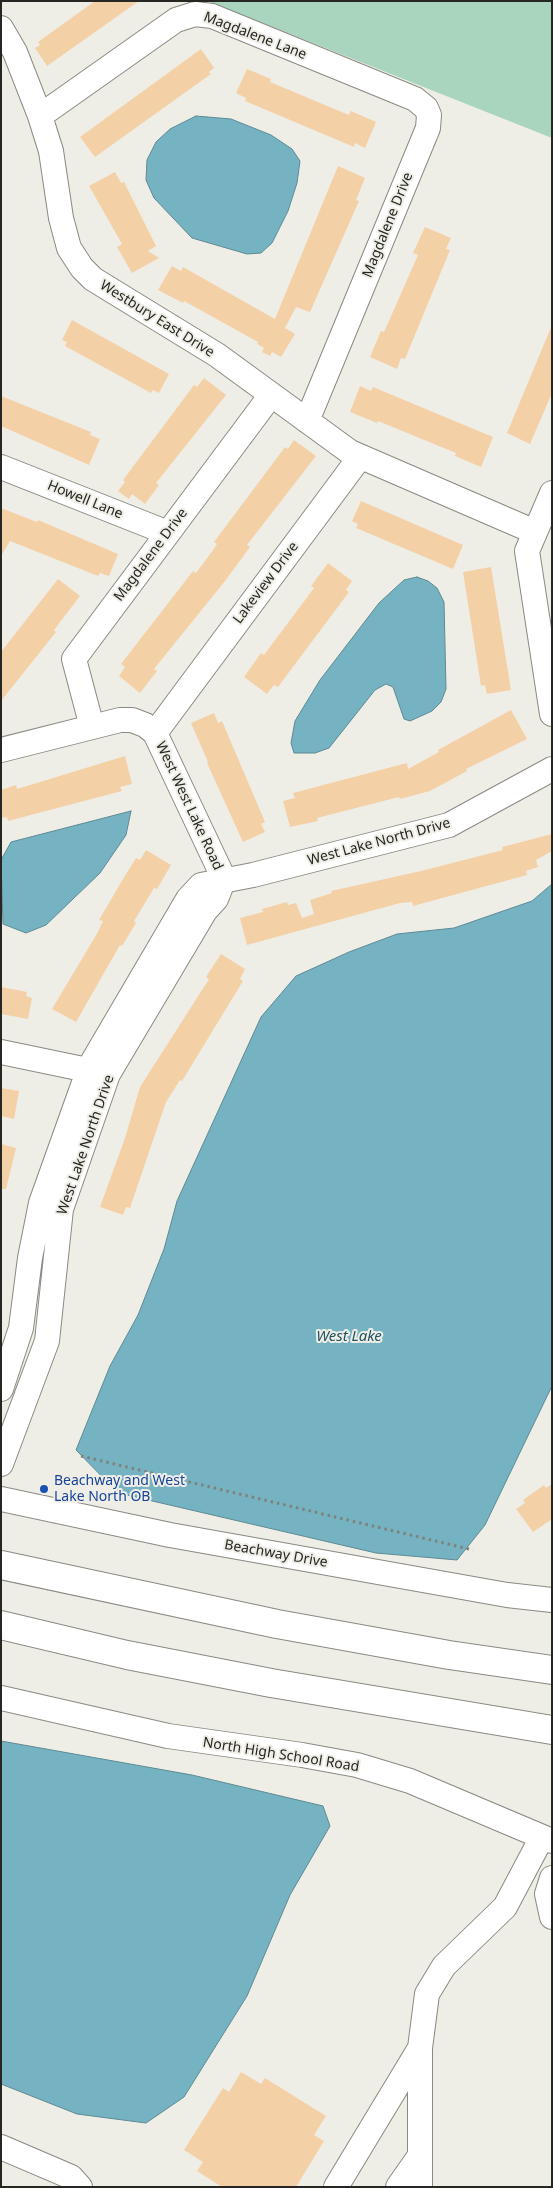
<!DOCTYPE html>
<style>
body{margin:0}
#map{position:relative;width:553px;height:2188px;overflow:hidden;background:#efeee6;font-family:"Noto Sans",sans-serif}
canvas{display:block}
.frame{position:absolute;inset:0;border:2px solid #262623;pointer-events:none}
</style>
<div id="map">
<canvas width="553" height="2188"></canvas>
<div class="frame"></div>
</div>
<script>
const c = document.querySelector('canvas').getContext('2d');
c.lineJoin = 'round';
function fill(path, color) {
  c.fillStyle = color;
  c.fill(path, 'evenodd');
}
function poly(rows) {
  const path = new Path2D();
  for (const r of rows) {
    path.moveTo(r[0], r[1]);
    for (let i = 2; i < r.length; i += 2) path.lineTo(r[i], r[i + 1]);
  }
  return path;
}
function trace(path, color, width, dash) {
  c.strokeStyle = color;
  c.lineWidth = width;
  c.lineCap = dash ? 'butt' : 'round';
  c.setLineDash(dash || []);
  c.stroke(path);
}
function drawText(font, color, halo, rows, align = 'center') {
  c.font = font + ' "Noto Sans",sans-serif';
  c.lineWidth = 4;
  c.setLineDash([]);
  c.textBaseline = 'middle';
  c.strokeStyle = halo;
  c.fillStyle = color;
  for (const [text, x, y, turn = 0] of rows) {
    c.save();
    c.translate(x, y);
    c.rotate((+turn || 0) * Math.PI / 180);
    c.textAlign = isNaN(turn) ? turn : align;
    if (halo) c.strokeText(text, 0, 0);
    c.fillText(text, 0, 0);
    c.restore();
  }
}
fill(poly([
 [207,1,552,1,552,138]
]), '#a9d4bd');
const water = poly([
 [196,116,231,119,271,135,292,149,300,161,297,183,288,211,272,243,261,253,247,254,192,238,154,198,146,180,147,160,156,142,170,129,196,116],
 [417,577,428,581,437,588,444,602,446,689,441,702,432,711,410,721,404,719,393,687,386,684,375,690,329,748,315,753,294,753,291,743,295,721,320,680,379,603,404,580,417,577],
 [131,811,126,835,100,873,46,925,26,933,3,924,1,860,11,842,131,811],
 [552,884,552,1386,485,1525,457,1560,376,1553,118,1493,76,1450,110,1366,138,1315,164,1249,177,1201,261,1017,296,976,349,952,397,934,454,928,532,901,552,884],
 [1,1741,192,1775,323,1806,330,1826,290,1895,247,1996,184,2097,146,2123,77,2114,1,2084,1,1741]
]);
fill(water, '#75b3c3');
trace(water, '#5d8993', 1);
fill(poly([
 [95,1,139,1,47,66,35,48,40,45,38,42],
 [201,49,214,68,209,72,211,74,95,157,80,137],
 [247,69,271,79,270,82,349,115,351,111,376,122,365,148,355,143,354,147,245,101,246,98,236,93],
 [338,166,365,178,356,200,359,201,310,312,296,307,285,328,295,334,281,357,272,352,270,356,262,352,264,348,257,344,258,342,184,301,183,303,158,290,172,266,181,271,183,267,275,319],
 [115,172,121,183,124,182,156,246,148,251,159,258,132,273,117,247,122,244,89,186],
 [425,227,451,238,446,249,450,250,405,359,401,358,397,369,370,357,381,331,384,332,418,255,413,253],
 [72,320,169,374,159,393,153,390,151,393,65,346,67,342,62,340],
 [552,325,552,393,530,444,507,433],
 [204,378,226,395,156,483,159,485,145,504,132,494,129,499,118,491,125,482,123,480,194,385,197,387],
 [360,386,371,391,373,387,493,437,481,467,455,456,456,453,378,421,377,423,350,412],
 [1,396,91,432,90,435,100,439,89,465,1,426],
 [294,440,316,456,247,545,250,547,225,581,154,669,157,671,140,693,119,676,125,667,121,664,193,571,196,573,211,553,217,544,214,542,285,447,288,449],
 [361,501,463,545,453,569,356,528,358,524,352,521],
 [1,508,37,522,38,520,118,554,109,576,100,573,98,576,10,541,1,556],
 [328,563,352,581,346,590,349,592,278,687,274,685,267,694,244,677,261,653,264,655,314,588,311,586],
 [491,567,511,690,487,694,485,685,481,686,463,572],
 [58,579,80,596,54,630,56,632,1,701,1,652],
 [511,710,527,739,466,769,467,771,430,791,400,799,399,797,317,818,318,821,290,827,283,801,295,798,293,793,407,763,408,769,439,752,438,750],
 [214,713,218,723,222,721,265,822,261,824,265,832,243,842,207,763,208,762,191,723],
 [125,756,132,784,120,787,122,791,8,821,7,817,1,818,1,790,16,785,17,789],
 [552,834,552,851,536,860,538,867,526,871,527,875,413,906,412,902,400,903,247,945,240,918,263,912,262,909,287,902,288,905,296,903,302,918,314,914,310,900,332,893,331,891,421,871,503,850,502,847],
 [146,850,171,865,157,889,154,888,134,921,136,923,122,946,120,945,76,1022,52,1009,98,932,103,921,99,920,123,879,136,858,140,860],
 [221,954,245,969,240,979,243,981,182,1081,180,1080,166,1102,130,1208,126,1207,123,1215,100,1207,125,1138,140,1087,209,979,206,977],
 [1,987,27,992,26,996,32,998,28,1019,1,1014],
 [1,1088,19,1091,14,1119,1,1116],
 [1,1144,16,1148,6,1189,1,1189],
 [552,1484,552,1519,533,1532,516,1509,525,1503,523,1500,544,1485,546,1488],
 [241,2072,261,2084,265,2078,326,2116,314,2135,324,2141,296,2187,222,2187,197,2171,203,2162,184,2150,223,2088,229,2092]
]), '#f4d0a7');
const minor = poly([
 [1,28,15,52,40,116,51,151,61,218,69,248,82,268,93,279,217,355,350,452,535,532],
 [40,116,176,20,195,14,212,16,415,99,426,108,429,115,428,128,307,421],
 [1,467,168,533],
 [552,493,527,551,552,714],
 [92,727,74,659,271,395],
 [155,733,360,457],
 [1,750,120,720,132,720,145,725,155,733,224,879],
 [1,1052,102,1073],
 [1,1389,21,1328,30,1258,41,1203,90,1066,188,899,201,885,253,875,449,825,552,769],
 [1,1464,47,1341,61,1209,108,1074,205,911,216,899,224,879],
 [1,1499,170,1535,507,1595,552,1600],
 [1,1698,168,1736,302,1755,357,1765,410,1781,552,1841],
 [552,1878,547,1894,552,1917],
 [420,2048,420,2187],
 [1,2147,71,2177,80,2187],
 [336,2187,420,2048,427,1994,444,1966,505,1907,542,1837],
 [398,2187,419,2157]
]);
const highway = poly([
 [1,1565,277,1624,449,1655,552,1670],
 [1,1625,127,1655,271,1683,552,1730]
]);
trace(minor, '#8a8982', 26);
trace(highway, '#8a8982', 30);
trace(poly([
 [81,1456,473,1550]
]), '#81817b', 3, [2.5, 4]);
trace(minor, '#fff', 24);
trace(highway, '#fff', 28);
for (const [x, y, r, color] of [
 [44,1489,5,"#1a4fb4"]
]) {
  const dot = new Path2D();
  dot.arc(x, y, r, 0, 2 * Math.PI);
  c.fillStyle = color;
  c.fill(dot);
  trace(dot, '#efeee6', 2);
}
drawText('14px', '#262623', '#efeee6', [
 ["Magdalene Lane",255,36,21],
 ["Magdalene Drive",388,225,-68],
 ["Westbury East Drive",157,319,32],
 ["Howell Lane",85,500,22],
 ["Magdalene Drive",151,555,-53],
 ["Lakeview Drive",266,583,-53],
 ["West West Lake Road",189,806,65],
 ["West Lake North Drive",379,842,-15],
 ["West Lake North Drive",86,1145,-71],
 ["Beachway Drive",276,1554,10],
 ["North High School Road",281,1755,9]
]);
drawText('14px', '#164399', '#efeee6', [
 ["Beachway and West",54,1481],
 ["Lake North OB",54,1497]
], 'left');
drawText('italic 15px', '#1e525f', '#efeee6', [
 ["West Lake",349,1337]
]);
</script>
